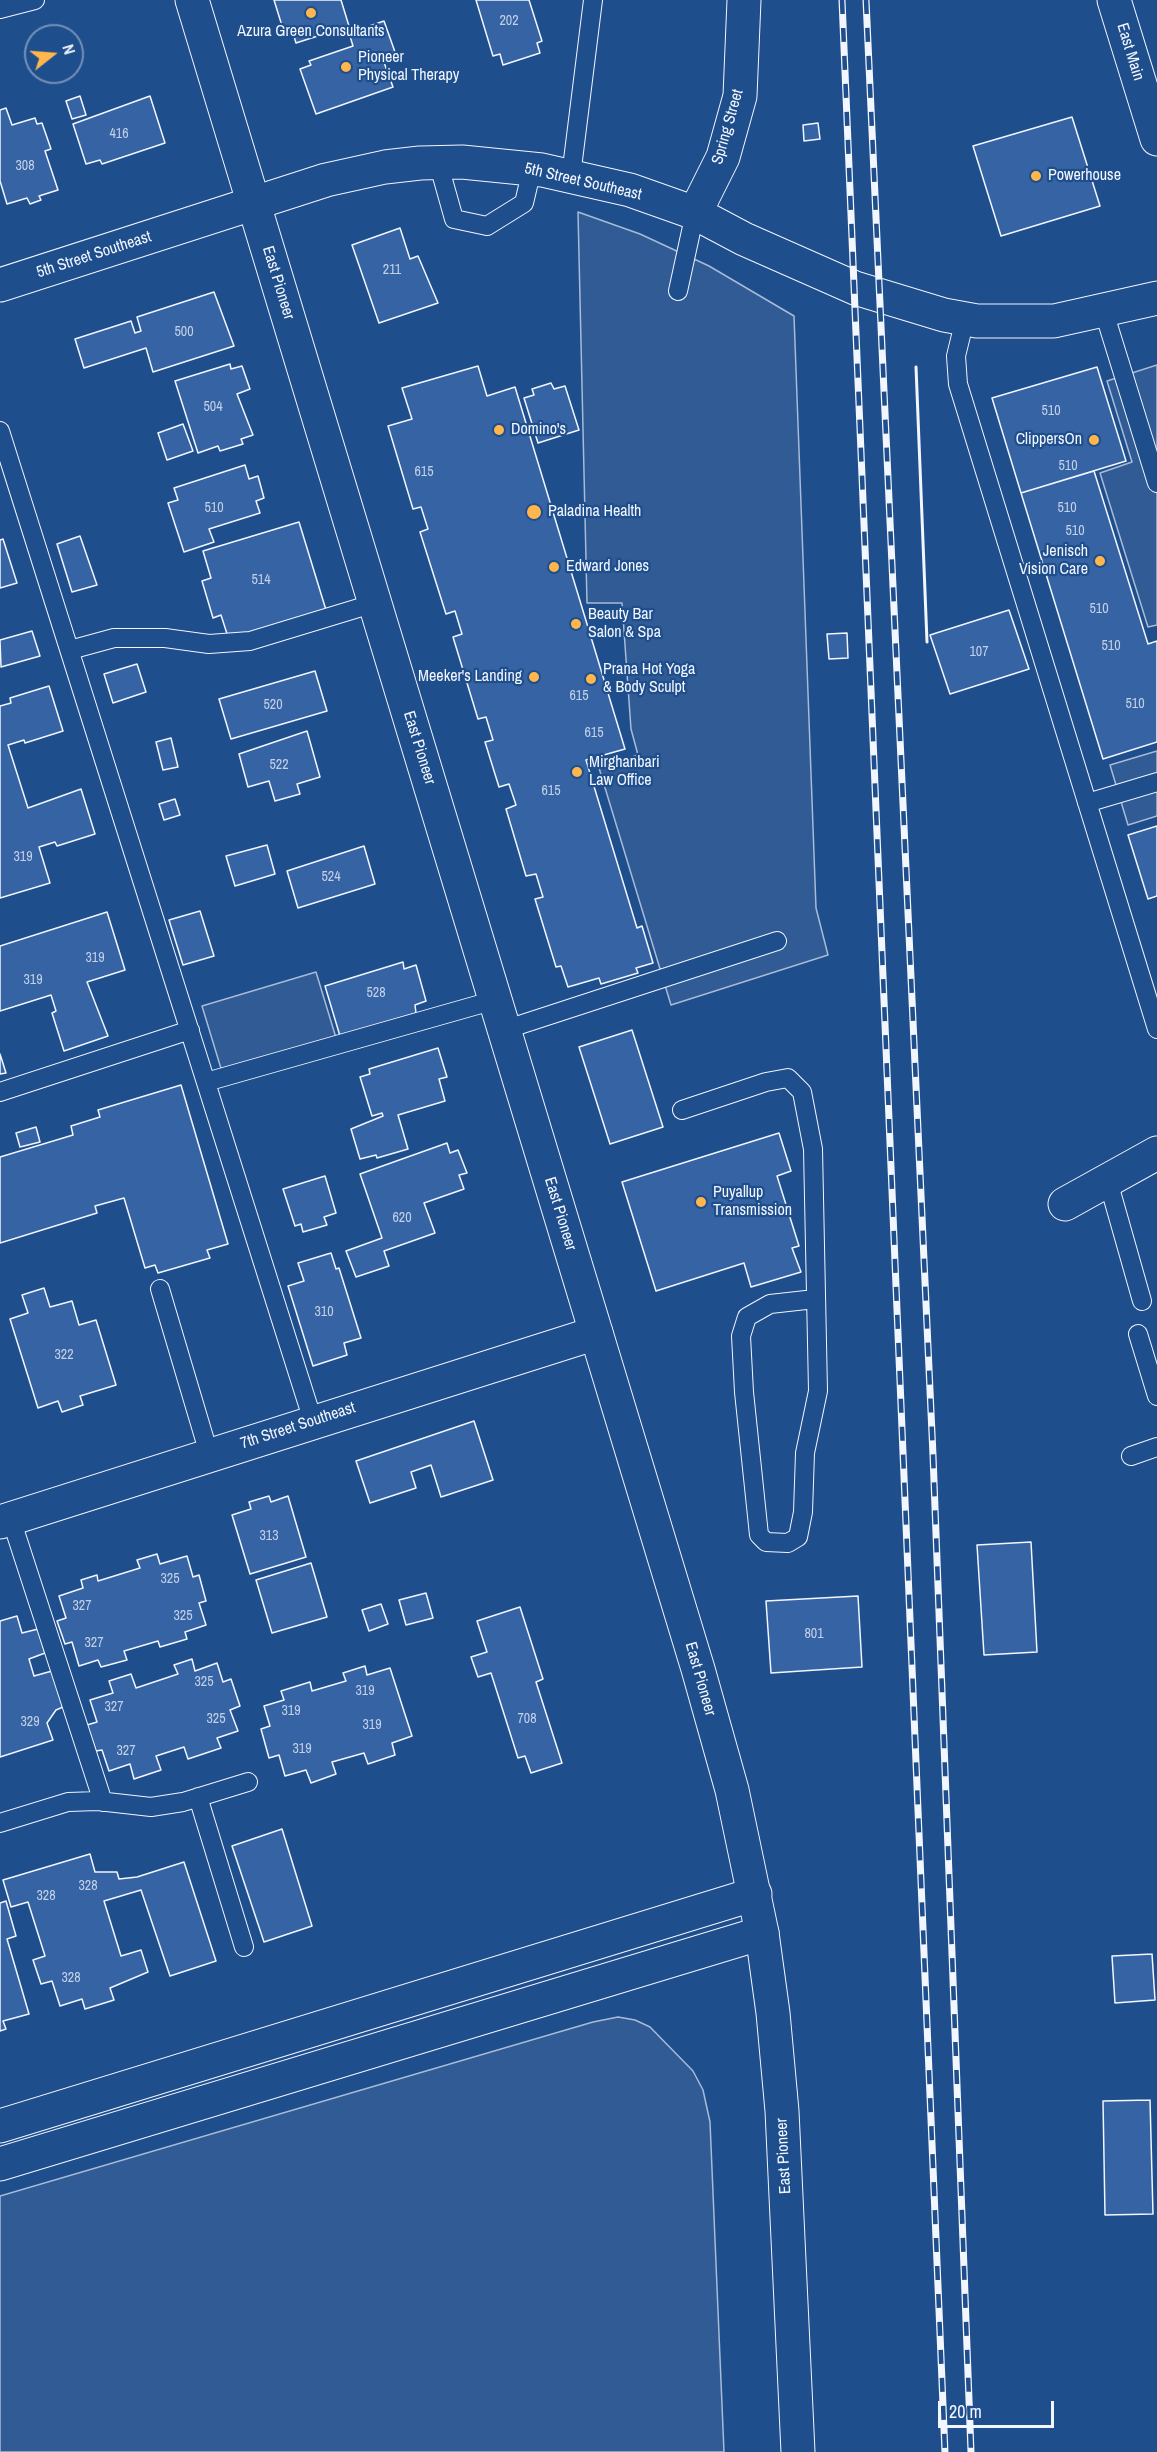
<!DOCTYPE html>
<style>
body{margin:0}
#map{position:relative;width:1157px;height:2452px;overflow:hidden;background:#1f4e8c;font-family:"Archivo Narrow",sans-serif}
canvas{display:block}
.north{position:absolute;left:24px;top:24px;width:60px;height:60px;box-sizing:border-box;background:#1f4e8c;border:2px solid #7391ba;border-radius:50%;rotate:73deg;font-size:16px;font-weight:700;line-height:24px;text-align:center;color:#f2f6ff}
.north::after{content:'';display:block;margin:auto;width:21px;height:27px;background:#ffb74d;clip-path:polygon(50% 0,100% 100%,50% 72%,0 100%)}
.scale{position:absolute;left:938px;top:2401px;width:116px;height:27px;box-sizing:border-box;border:3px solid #f2f6ff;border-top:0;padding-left:8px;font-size:18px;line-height:21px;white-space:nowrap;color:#f2f6ff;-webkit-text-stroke:4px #1f4e8c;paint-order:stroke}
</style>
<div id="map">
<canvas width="1157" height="2452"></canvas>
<div class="north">N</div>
<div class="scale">20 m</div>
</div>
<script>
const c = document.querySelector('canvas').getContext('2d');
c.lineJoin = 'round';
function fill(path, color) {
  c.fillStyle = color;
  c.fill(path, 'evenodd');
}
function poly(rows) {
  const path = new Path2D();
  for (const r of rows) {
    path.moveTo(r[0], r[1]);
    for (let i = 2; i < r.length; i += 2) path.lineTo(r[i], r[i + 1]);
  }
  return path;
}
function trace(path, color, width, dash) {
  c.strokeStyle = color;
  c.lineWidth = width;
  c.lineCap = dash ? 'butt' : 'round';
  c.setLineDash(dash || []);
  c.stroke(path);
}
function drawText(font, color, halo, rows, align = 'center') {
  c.font = font + ' "Archivo Narrow",sans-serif';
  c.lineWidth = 4.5;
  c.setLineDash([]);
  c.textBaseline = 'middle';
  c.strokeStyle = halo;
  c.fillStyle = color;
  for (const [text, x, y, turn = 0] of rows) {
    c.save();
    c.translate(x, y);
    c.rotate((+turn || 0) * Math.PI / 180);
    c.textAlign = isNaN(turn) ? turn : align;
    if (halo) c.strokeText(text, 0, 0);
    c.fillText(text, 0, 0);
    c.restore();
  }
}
const built = poly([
 [578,212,640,234,709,266,794,316,816,908,828,955,671,1005,599,768,638,755,631,729,622,603,587,603,578,212],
 [1157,365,1157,625,1148,627,1100,473,1132,462,1107,381,1157,365],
 [1157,751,1157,816,1128,825,1110,765,1157,751],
 [316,972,340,1051,226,1085,202,1006,316,972],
 [618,2017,635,2020,650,2027,693,2071,703,2090,710,2122,724,2452,0,2452,0,2196,593,2022,618,2017]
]);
fill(built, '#305b95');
trace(built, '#a8bbd7', 1.5);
const building = poly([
 [274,0,341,0,349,26,296,43,291,26,283,29,274,0],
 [476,0,529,0,542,41,537,43,540,53,503,65,500,54,493,56,476,0],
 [384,21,395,52,382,57,393,87,316,114,300,69,311,65,309,61,353,46,349,33,384,21],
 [80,96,86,115,72,119,66,101,80,96],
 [150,96,165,143,102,164,100,160,86,164,73,124,150,96],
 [6,108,12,125,35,118,37,124,42,123,51,149,45,151,58,190,39,196,41,200,30,204,27,198,7,204,0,181,0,110,6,108],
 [1072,117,1100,206,1001,236,973,146,1072,117],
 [818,123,820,139,804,141,803,125,818,123],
 [400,228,410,259,418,256,438,303,379,323,352,245,400,228],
 [214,292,234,346,153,372,146,348,84,368,75,339,131,321,135,333,141,331,137,317,214,292],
 [230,364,231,369,242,366,250,389,237,394,253,435,241,439,243,444,220,451,218,446,198,453,175,381,230,364],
 [478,366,487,396,515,387,625,749,586,760,637,928,642,926,653,963,636,968,638,973,601,984,599,978,568,987,561,966,556,967,535,899,543,897,536,874,526,876,506,809,516,805,509,784,499,787,485,742,493,740,486,717,478,719,453,637,462,634,455,611,446,614,420,532,428,529,421,507,413,509,388,426,412,419,402,388,478,366],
 [1097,367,1126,461,1021,493,992,398,1097,367],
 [551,383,554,389,565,386,579,430,538,443,524,398,534,395,532,389,551,383],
 [183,424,193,451,167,460,158,433,183,424],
 [245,465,249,479,258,476,264,498,256,501,260,513,209,529,214,542,184,552,168,503,178,500,174,488,245,465],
 [1094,471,1148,644,1157,641,1157,742,1103,759,1021,493,1094,471],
 [299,522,326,610,229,640,221,615,213,618,202,581,211,578,203,551,299,522],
 [80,536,97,585,72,592,57,544,80,536],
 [3,539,17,583,0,588,0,540,3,539],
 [1009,610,1029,669,950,694,930,635,1009,610],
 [32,631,40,656,1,667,0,640,32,631],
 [847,633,848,658,829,659,827,634,847,633],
 [137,664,146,692,113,703,104,674,137,664],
 [315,671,327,711,231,739,219,699,315,671],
 [49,686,63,731,25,743,24,740,8,745,28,808,81,789,95,834,57,846,55,842,39,847,50,883,0,898,0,706,11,703,10,698,49,686],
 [307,731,320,777,297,784,300,794,275,801,269,781,248,787,239,754,307,731],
 [171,738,178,767,163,770,156,742,171,738],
 [175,799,180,815,164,820,159,804,175,799],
 [1157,826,1157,896,1148,899,1128,835,1157,826],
 [267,845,275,874,235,886,226,856,267,845],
 [364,846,375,884,298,908,287,871,364,846],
 [200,911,214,956,183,965,169,920,200,911],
 [107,912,125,970,87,982,108,1036,64,1051,52,1013,56,1011,51,995,0,1011,0,946,107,912],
 [403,962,404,969,416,965,426,1001,415,1005,416,1013,340,1036,325,986,403,962],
 [632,1030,663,1127,610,1144,579,1047,632,1030],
 [438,1048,447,1077,439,1079,445,1101,398,1115,408,1149,377,1158,376,1155,360,1159,351,1129,383,1116,382,1113,372,1116,360,1077,370,1074,369,1069,438,1048],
 [0,1054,6,1073,0,1074,0,1054],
 [181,1085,228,1244,207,1250,210,1258,158,1273,155,1265,145,1268,124,1198,95,1206,97,1213,0,1243,0,1157,73,1135,71,1126,100,1117,98,1110,181,1085],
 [36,1127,40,1142,20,1147,16,1133,36,1127],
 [779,1133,791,1171,777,1176,799,1246,792,1248,801,1272,751,1287,744,1263,656,1291,622,1182,779,1133],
 [447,1143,450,1153,458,1150,467,1173,459,1175,464,1189,424,1203,435,1233,384,1251,389,1266,356,1277,346,1251,382,1238,360,1174,447,1143],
 [325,1176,336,1213,324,1217,327,1225,303,1232,301,1224,295,1226,283,1189,325,1176],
 [331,1253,336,1269,339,1268,361,1338,344,1343,347,1355,313,1366,288,1286,304,1281,298,1263,331,1253],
 [44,1288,50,1307,72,1301,79,1325,96,1320,116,1385,80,1396,83,1405,62,1412,58,1401,38,1408,10,1319,28,1313,22,1295,44,1288],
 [474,1421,493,1480,441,1497,431,1465,411,1472,416,1488,370,1503,356,1461,474,1421],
 [269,1496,271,1502,288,1496,306,1557,250,1574,232,1515,251,1509,249,1502,269,1496],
 [1031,1542,1037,1652,984,1655,977,1545,1031,1542],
 [157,1554,160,1564,187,1556,193,1577,199,1575,206,1601,199,1603,206,1625,185,1632,187,1639,160,1647,158,1641,124,1651,127,1660,101,1667,98,1660,79,1666,72,1642,65,1644,57,1621,66,1618,59,1596,83,1588,81,1580,97,1575,98,1581,140,1568,137,1560,157,1554],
 [311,1563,327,1617,272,1633,256,1580,311,1563],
 [426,1593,433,1618,406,1625,399,1600,426,1593],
 [858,1596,862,1667,771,1673,766,1601,858,1596],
 [381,1604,388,1624,369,1631,362,1610,381,1604],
 [520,1607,543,1679,536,1682,562,1763,531,1773,525,1756,518,1758,491,1673,478,1677,471,1657,487,1652,477,1621,520,1607],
 [17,1616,22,1633,38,1629,45,1653,29,1659,34,1676,52,1671,63,1707,56,1710,47,1723,53,1740,0,1757,0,1621,17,1616],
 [192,1659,195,1671,217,1663,223,1682,231,1679,240,1706,230,1710,238,1731,217,1738,221,1748,188,1759,184,1747,156,1756,161,1770,134,1779,130,1764,109,1771,102,1750,96,1751,87,1725,97,1722,90,1700,113,1693,109,1681,131,1674,136,1688,178,1674,174,1665,192,1659],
 [365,1666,367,1675,390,1668,412,1736,392,1743,395,1755,368,1764,364,1753,332,1762,336,1774,311,1783,306,1770,285,1776,279,1755,269,1758,261,1729,270,1726,264,1706,284,1700,281,1691,310,1682,312,1691,346,1681,343,1673,365,1666],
 [282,1829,312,1926,264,1942,232,1846,282,1829],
 [90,1854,95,1872,117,1872,119,1879,137,1877,184,1862,216,1961,170,1976,141,1890,104,1901,121,1956,141,1950,148,1972,110,1988,114,2000,85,2009,82,1999,60,2006,52,1981,41,1984,33,1960,45,1956,28,1902,11,1907,3,1880,90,1854],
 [6,1901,16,1936,7,1939,29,2014,3,2021,6,2029,0,2031,0,1903,6,1901],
 [1152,1954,1155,2000,1115,2003,1112,1956,1152,1954],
 [1150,2100,1153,2214,1105,2215,1103,2101,1150,2100]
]);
fill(building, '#3563a3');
trace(building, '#f2f6ff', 1.5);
const service = poly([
 [0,9,35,0],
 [438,162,454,219,487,226,524,203,532,169],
 [571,176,593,0],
 [678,291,695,213],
 [1104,312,1157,483],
 [965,319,956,356,958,384,1157,1029],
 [0,431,313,1421],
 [70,650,114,638,165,638,209,644,250,641,375,603],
 [1087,803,1157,782],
 [504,1030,777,941],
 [206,1082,495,1000],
 [0,1092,190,1030],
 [682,1110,766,1082,788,1078,802,1092,813,1149,818,1391,805,1453,803,1512,798,1537,788,1543,766,1542,759,1535,744,1392,741,1336,747,1317,770,1304,815,1299],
 [1108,1181,1142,1301],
 [160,1289,209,1454],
 [1138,1334,1157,1396],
 [1131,1456,1157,1447],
 [11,1519,103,1802],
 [198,1797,244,1947],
 [0,1823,68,1802,98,1801,151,1807,183,1802,248,1782]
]);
const minor = poly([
 [695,213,723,157,740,96,744,0],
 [0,285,326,180,385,167,420,163,462,162,542,170,630,190,695,213,744,239,855,288,944,315,977,321,1054,321,1157,298],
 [1065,1204,1157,1153],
 [0,1522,596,1333]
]);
const secondary = poly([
 [192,0,698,1669,732,1790,762,1933,773,2013,782,2111,798,2452],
 [1114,0,1157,139]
]);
const motorway = poly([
 [0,2126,755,1894],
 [0,2164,762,1933]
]);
trace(service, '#f2f6ff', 20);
trace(minor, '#f2f6ff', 35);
trace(secondary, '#f2f6ff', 35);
trace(motorway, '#f2f6ff', 35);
trace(service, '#1f4e8c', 18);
trace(minor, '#1f4e8c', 33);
trace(secondary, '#1f4e8c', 33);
trace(motorway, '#1f4e8c', 33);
const rail = poly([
 [842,0,945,2452],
 [866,0,933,1455,971,2452]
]);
trace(rail, '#f2f6ff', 7);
trace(rail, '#1f4e8c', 4.5, [14]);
trace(poly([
 [916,367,927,642]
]), '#f2f6ff', 3);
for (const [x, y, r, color] of [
 [311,13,6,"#ffb74d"],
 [346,67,6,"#ffb74d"],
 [1036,176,6,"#ffb74d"],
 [499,430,6,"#ffb74d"],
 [1094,440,6,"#ffb74d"],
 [534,512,8,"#ffb74d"],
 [1100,561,6,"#ffb74d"],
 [554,567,6,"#ffb74d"],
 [576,624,6,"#ffb74d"],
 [534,677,6,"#ffb74d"],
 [591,679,6,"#ffb74d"],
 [577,772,6,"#ffb74d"],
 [701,1202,6,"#ffb74d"]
]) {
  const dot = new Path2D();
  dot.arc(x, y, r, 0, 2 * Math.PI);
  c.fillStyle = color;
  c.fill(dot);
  trace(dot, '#1f4e8c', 2);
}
drawText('14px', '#c3d1e8', null, [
 ["202",509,21],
 ["416",119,134],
 ["308",25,166],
 ["211",392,270],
 ["500",184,332],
 ["504",213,407],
 ["510",1051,411],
 ["510",1068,466],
 ["615",424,472],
 ["510",214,508],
 ["510",1067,508],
 ["510",1075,531],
 ["514",261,580],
 ["510",1099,609],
 ["510",1111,646],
 ["107",979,652],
 ["615",579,696],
 ["510",1135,704],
 ["520",273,705],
 ["615",594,733],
 ["522",279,765],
 ["615",551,791],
 ["319",23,857],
 ["524",331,877],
 ["319",95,958],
 ["319",33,980],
 ["528",376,993],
 ["620",402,1218],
 ["310",324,1312],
 ["322",64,1355],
 ["313",269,1536],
 ["325",170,1579],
 ["327",82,1606],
 ["325",183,1616],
 ["801",814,1634],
 ["327",94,1643],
 ["325",204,1682],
 ["319",365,1691],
 ["327",114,1707],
 ["319",291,1711],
 ["325",216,1719],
 ["708",527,1719],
 ["329",30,1722],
 ["319",372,1725],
 ["319",302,1749],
 ["327",126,1751],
 ["328",88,1886],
 ["328",46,1896],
 ["328",71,1978]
]);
drawText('16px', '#f2f6ff', '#1f4e8c', [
 ["Azura Green Consultants",311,32,"center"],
 ["Pioneer",358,58],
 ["Physical Therapy",358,76],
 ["Powerhouse",1048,176],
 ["Domino's",511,430],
 ["ClippersOn",1082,440,"right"],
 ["Paladina Health",548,512],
 ["Jenisch",1088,552,"right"],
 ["Vision Care",1088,570,"right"],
 ["Edward Jones",566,567],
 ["Beauty Bar",588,615],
 ["Salon & Spa",588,633],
 ["Prana Hot Yoga",603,670],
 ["& Body Sculpt",603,688],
 ["Meeker's Landing",522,677,"right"],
 ["Mirghanbari",589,763],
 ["Law Office",589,781],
 ["Puyallup",713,1193],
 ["Transmission",713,1211]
], 'left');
drawText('16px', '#f2f6ff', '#1f4e8c', [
 ["East Main",1130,52,73],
 ["Spring Street",728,127,-74],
 ["5th Street Southeast",583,182,13],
 ["5th Street Southeast",94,255,-18],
 ["East Pioneer",278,283,73],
 ["East Pioneer",419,748,73],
 ["East Pioneer",560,1214,73],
 ["7th Street Southeast",298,1426,-18],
 ["East Pioneer",700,1679,74],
 ["East Pioneer",784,2156,-93]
]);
</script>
